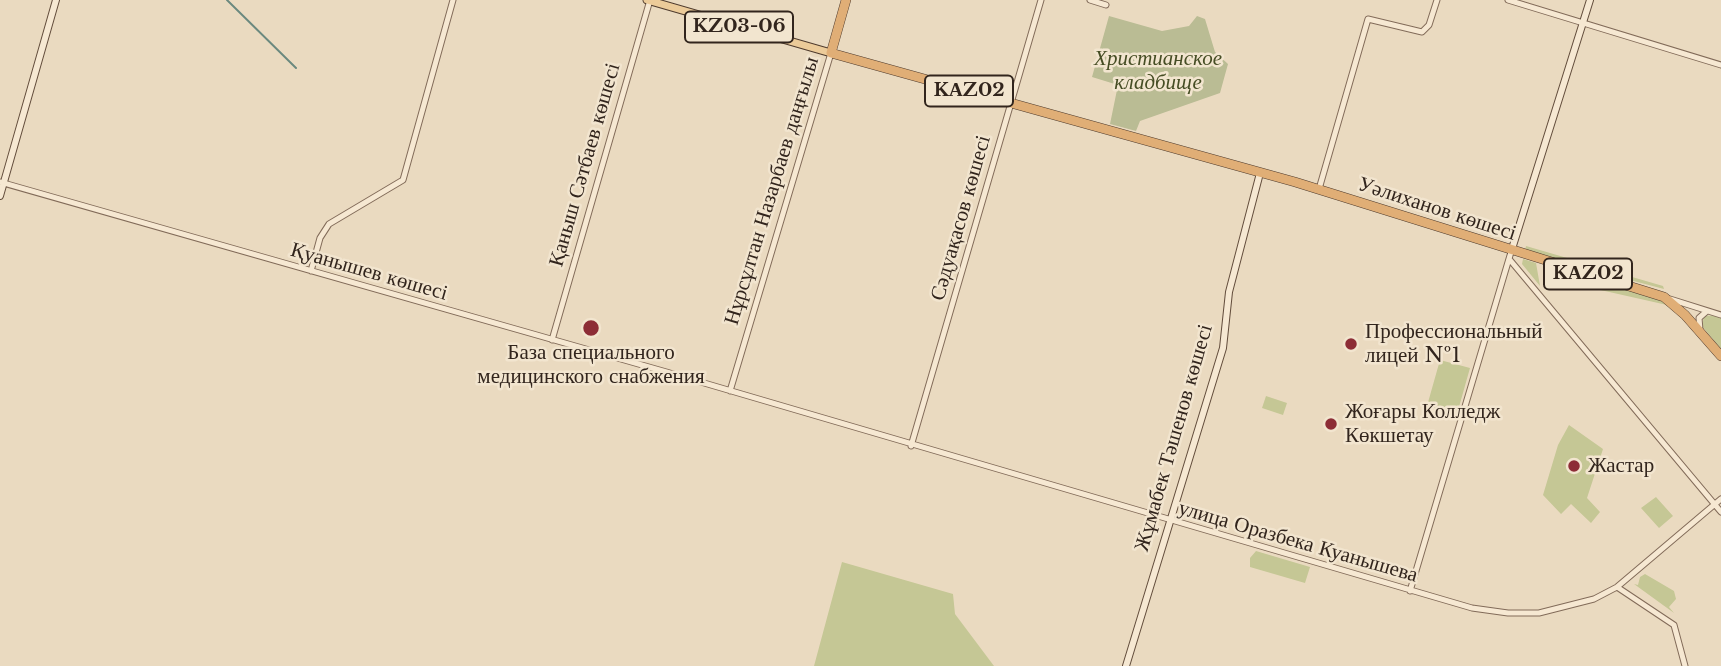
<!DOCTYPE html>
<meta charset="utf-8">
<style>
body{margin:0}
canvas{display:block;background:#eadac0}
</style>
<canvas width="1721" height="666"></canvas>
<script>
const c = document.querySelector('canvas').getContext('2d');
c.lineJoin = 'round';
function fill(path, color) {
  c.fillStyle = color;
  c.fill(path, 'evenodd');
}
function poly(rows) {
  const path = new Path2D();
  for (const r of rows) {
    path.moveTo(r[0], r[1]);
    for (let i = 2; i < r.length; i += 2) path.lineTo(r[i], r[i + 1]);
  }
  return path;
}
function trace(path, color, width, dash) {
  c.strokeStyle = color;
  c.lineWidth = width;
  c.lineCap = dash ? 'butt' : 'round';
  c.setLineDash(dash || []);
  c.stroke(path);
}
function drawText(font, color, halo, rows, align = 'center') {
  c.font = font + ' "Libre Baskerville",serif';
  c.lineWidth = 5;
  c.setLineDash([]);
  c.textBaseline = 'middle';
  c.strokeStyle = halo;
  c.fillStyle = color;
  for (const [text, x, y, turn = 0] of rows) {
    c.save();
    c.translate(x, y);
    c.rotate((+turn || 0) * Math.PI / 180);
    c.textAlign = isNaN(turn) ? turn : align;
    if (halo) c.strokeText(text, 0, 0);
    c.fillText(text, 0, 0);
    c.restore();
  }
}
fill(poly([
 [1526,246,1663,286,1664,289,1550,259,1525,251],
 [1523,259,1536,263,1540,286,1522,264],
 [1595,280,1659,299,1667,305,1596,289,1590,285],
 [1717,315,1721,317,1721,349,1702,326,1704,316],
 [1440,360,1470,368,1457,414,1427,406],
 [1266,396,1287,403,1283,415,1262,408],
 [1569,425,1603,449,1587,498,1600,512,1591,523,1571,504,1561,514,1543,495,1558,445],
 [1656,497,1673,516,1659,528,1641,508],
 [1256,551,1310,567,1305,583,1250,567,1250,558],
 [842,562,953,594,955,614,994,666,814,666],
 [1645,574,1674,591,1676,599,1669,607,1674,613,1634,584,1638,585,1640,577]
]), '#c5c795');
fill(poly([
 [1109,16,1162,31,1189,26,1197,16,1205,19,1215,52,1228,64,1220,93,1140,121,1136,131,1110,124,1118,85,1092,77]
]), '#babc94');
trace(poly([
 [227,0,296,68]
]), '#6b897f', 2);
const tertiary = poly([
 [1090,0,1106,5],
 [1508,0,1721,65],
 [0,182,670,373,1472,608,1508,613,1539,613,1594,599,1617,587,1721,499],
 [1319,189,1368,19,1422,32,1429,25,1437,0],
 [1510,260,1721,512],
 [311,271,320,238,329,224,403,180,453,0],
 [1670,299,1721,315],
 [1700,330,1699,318,1707,311],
 [552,340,650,0],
 [730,391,831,53],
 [911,446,1041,0],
 [1617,587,1674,625,1685,666],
 [1410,591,1511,252]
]);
const secondary = poly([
 [0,196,56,0],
 [1511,252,1590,0],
 [1126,666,1223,348,1229,292,1260,173]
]);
const primary = poly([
 [647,0,831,53]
]);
const trunk = poly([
 [846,0,831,53,1295,182,1664,297,1685,315,1721,356]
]);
trace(tertiary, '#826b59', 7);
trace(secondary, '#634d3c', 8);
trace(primary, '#4f3b2d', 9);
trace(trunk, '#4f3b2d', 10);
trace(tertiary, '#f6e8d2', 5);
trace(secondary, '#f6e8d2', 6);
trace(primary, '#eccb99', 7);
trace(trunk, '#e0ae76', 9);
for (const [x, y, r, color] of [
 [591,328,9,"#8d2d36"],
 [1351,344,7,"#8d2d36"],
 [1331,424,7,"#8d2d36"],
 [1574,466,7,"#8d2d36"]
]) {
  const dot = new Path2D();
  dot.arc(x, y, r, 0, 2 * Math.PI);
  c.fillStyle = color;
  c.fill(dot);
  trace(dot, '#f2e5cf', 2.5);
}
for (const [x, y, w] of [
 [739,27,108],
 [969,91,88],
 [1588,274,88]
]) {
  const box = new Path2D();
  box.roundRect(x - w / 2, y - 15.5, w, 31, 5);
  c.fillStyle = '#f2e5cf';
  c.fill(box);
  trace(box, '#32251d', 2);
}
drawText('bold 19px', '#32251d', null, [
 ["KZ03-06",739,27],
 ["KАZ02",969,91],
 ["KАZ02",1588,274]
]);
drawText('italic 21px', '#464d24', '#f2e5cf', [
 ["Христианское",1158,59],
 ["кладбище",1158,83]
]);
drawText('21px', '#32251d', '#f2e5cf', [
 ["Қаныш Сәтбаев көшесі",585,165,-74],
 ["Нұрсұлтан Назарбаев даңғылы",772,191,-73],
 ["Уәлиханов көшесі",1437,209,18],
 ["Сәдуақасов көшесі",961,218,-74],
 ["Қуанышев көшесі",369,272,16],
 ["Жұмабек Тәшенов көшесі",1174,438,-74],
 ["улица Оразбека Куанышева",1298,542,16]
]);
drawText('21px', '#32251d', '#f2e5cf', [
 ["Профессиональный",1365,332],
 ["лицей №1",1365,356],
 ["База специального",591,353,"center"],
 ["медицинского снабжения",591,377,"center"],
 ["Жоғары Колледж",1345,412],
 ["Көкшетау",1345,436],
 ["Жастар",1588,466]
], 'left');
</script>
